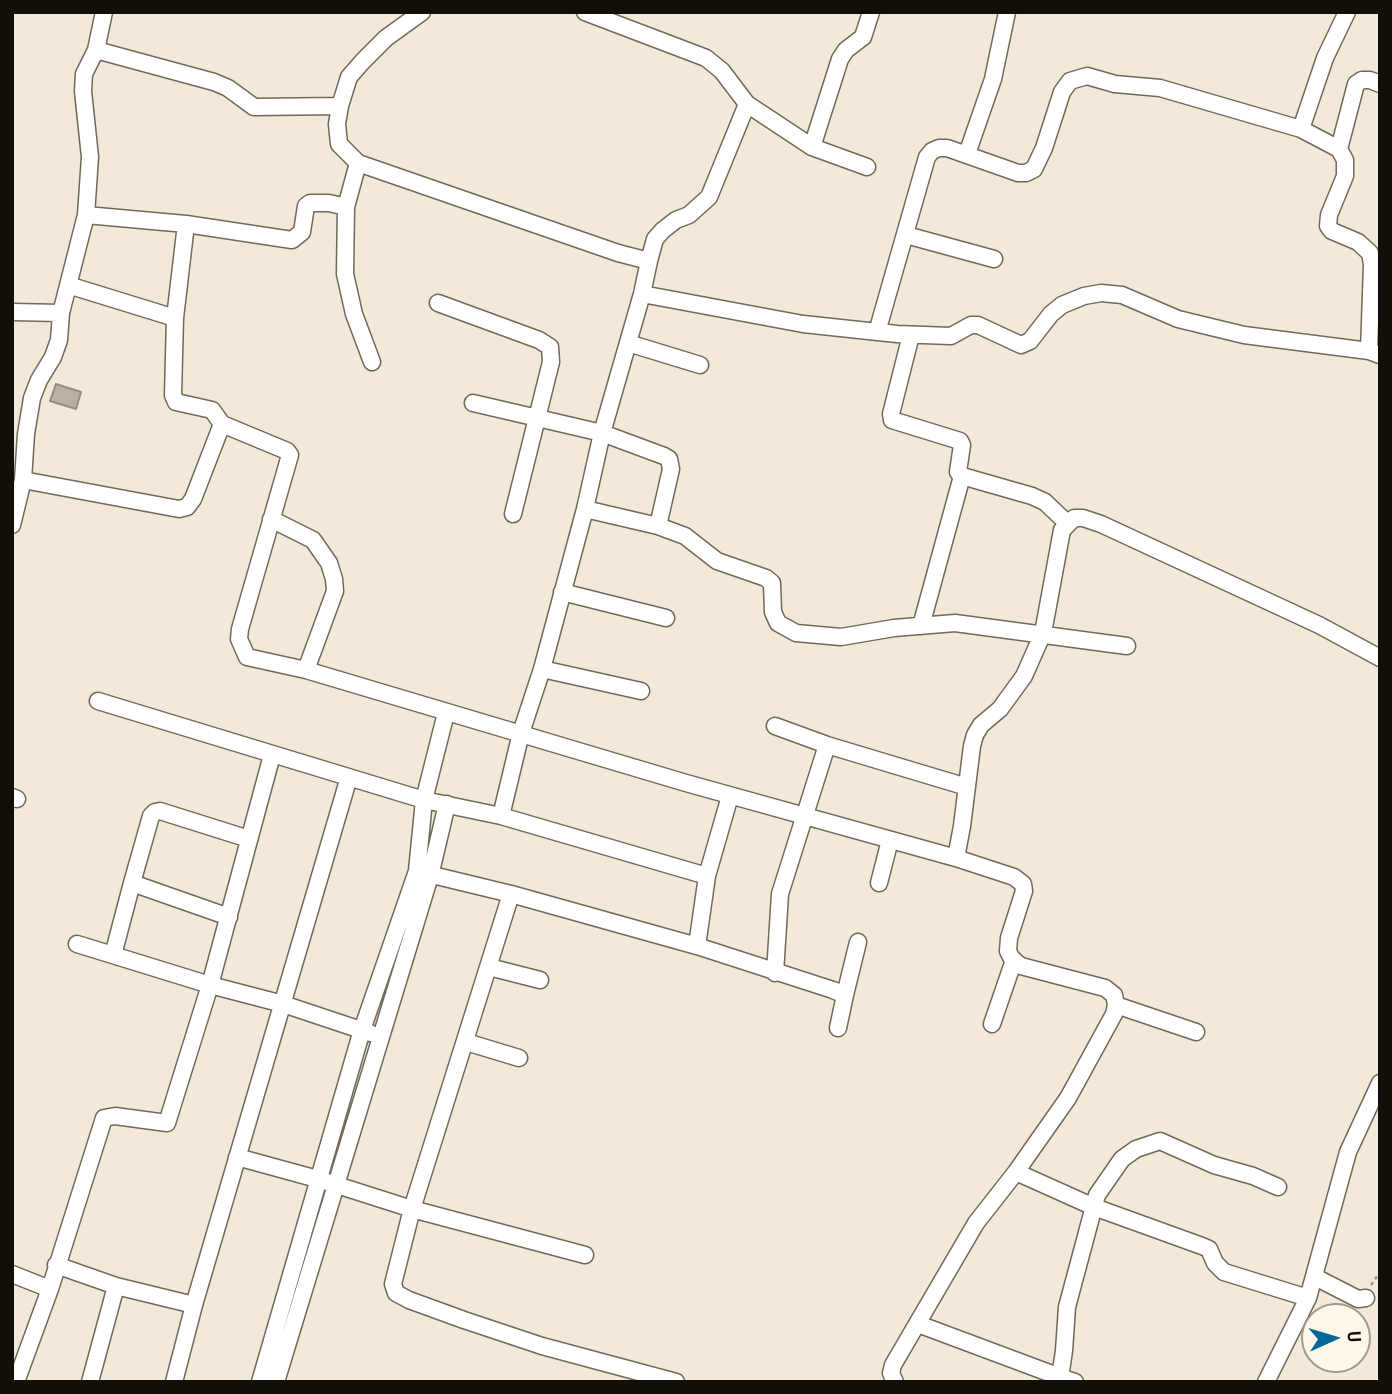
<!DOCTYPE html>
<style>
body{margin:0}
#map{position:relative;width:1392px;height:1394px;overflow:hidden;background:#f3e9d8;font-family:"Archivo Narrow",sans-serif}
canvas{display:block}
.frame{position:absolute;inset:0;border:14px solid #120f09;pointer-events:none}
.north{position:absolute;left:1301px;top:1303px;width:70px;height:70px;box-sizing:border-box;background:#fff7e9;border:2px solid #a09a8f;border-radius:50%;rotate:86deg;font-size:19px;font-weight:700;line-height:28px;text-align:center;color:#120f09}
.north::after{content:'';display:block;margin:auto;width:24px;height:32px;background:#016795;clip-path:polygon(50% 0,100% 100%,50% 72%,0 100%)}
</style>
<div id="map">
<canvas width="1392" height="1394"></canvas>
<div class="frame"></div>
<div class="north">U</div>
</div>
<script>
const c = document.querySelector('canvas').getContext('2d');
c.lineJoin = 'round';
function fill(path, color) {
  c.fillStyle = color;
  c.fill(path, 'evenodd');
}
function poly(rows) {
  const path = new Path2D();
  for (const r of rows) {
    path.moveTo(r[0], r[1]);
    for (let i = 2; i < r.length; i += 2) path.lineTo(r[i], r[i + 1]);
  }
  return path;
}
function trace(path, color, width, dash) {
  c.strokeStyle = color;
  c.lineWidth = width;
  c.lineCap = dash ? 'butt' : 'round';
  c.setLineDash(dash || []);
  c.stroke(path);
}
const building = poly([
 [56,384,81,392,76,409,50,401,56,384]
]);
fill(building, '#bab1a0');
trace(building, '#968d7d', 2);
const minor = poly([
 [585,12,706,58,722,71,747,104,812,147,867,167],
 [96,50,214,82,228,88,254,107,340,106,337,124,339,144,358,163,618,253,649,261,642,294,602,433,585,509,542,669,521,733,501,816],
 [340,106,349,77,363,61,386,38,422,12],
 [1301,129,1325,58,1347,12],
 [812,147,840,59,846,50,863,37,871,12],
 [1339,149,1356,84,1362,80,1370,80,1380,84],
 [967,154,993,79,1007,12],
 [346,207,345,274,354,314,372,362],
 [86,215,186,224,292,240,302,232,306,206,310,203,329,203,346,207,358,163],
 [186,224,175,318,173,395,176,402,212,410,222,424,287,451,290,455,240,629,239,639,247,657,306,670,686,783,956,858,1014,877,1023,884,1024,891,1009,938,1008,951,1012,959,1021,966,1105,988,1114,995,1116,1005,1114,1014,1068,1098,1016,1172,976,1223,893,1365,891,1373,895,1382],
 [906,235,994,259],
 [649,261,655,239,663,230,676,220,689,215,709,197,747,104],
 [68,285,175,318],
 [642,294,803,324,897,334,951,336,971,325,978,325,1021,345,1030,341,1051,314,1062,305,1084,296,1101,293,1122,295,1178,319,1244,335,1369,351],
 [438,303,539,340,550,347,551,362,513,514],
 [12,312,61,313],
 [877,332,927,157,932,151,939,148,947,148,1018,173,1026,173,1034,169,1044,148,1062,92,1070,81,1087,76,1115,84,1160,88,1301,129,1339,149,1345,160,1345,176,1329,215,1328,226,1332,231,1358,242,1370,253,1372,264,1369,351,1380,355],
 [911,335,891,414,892,420,960,441,962,445,958,472,962,476,1032,496,1045,502,1067,523],
 [628,343,700,365],
 [473,403,602,433,664,456,669,459,671,469,658,526],
 [23,480,179,509,187,507,193,499,222,424],
 [585,509,658,526,685,536,717,561,766,578,772,583,773,612,778,623,796,633,841,637,894,628,955,623,1127,646],
 [271,519,313,540,329,563,334,579,335,591,306,670],
 [12,525,23,480,26,434,32,398,39,380,53,357,59,340,61,313,86,215,90,157,83,91,84,74,96,50,104,12],
 [562,592,666,618],
 [921,626,962,476],
 [542,669,641,691],
 [98,701,424,800,501,816,707,876],
 [775,726,827,745],
 [12,797,17,799],
 [956,858,962,826,972,746,975,735,981,725,1000,709,1024,676,1043,633,1062,530,1074,518,1083,518,1101,524,1319,625,1380,658],
 [420,872,511,894,697,946,833,990,845,995,838,1028],
 [132,883,229,917],
 [879,883,890,840],
 [511,894,412,1209,393,1284,396,1293,409,1300,464,1320,542,1346,676,1382],
 [77,944,210,985,283,1004,370,1033],
 [697,946,707,876,730,796],
 [113,955,132,883,151,816,155,812,160,811,249,839],
 [489,967,540,980],
 [775,973,780,894,827,745,967,787],
 [845,995,858,942],
 [1116,1005,1196,1032],
 [992,1024,1014,960],
 [466,1042,519,1058],
 [237,1157,321,1180,412,1209,585,1255],
 [1016,1172,1094,1207,1202,1246,1209,1249,1215,1263,1224,1272,1308,1298],
 [56,1265,116,1286,194,1305],
 [12,1274,50,1289],
 [1315,1277,1358,1299,1366,1298],
 [918,1324,1060,1377],
 [16,1382,50,1289,104,1118,115,1116,167,1123,210,985,272,755],
 [90,1382,116,1286],
 [174,1382,194,1305,349,777],
 [260,1382,362,1030,417,871,424,800,446,713],
 [276,1382,430,876,447,804],
 [1075,1382,1060,1377,1064,1351,1067,1307,1097,1195,1122,1159,1136,1149,1160,1141,1214,1165,1253,1176,1278,1187],
 [1266,1382,1308,1298,1348,1152,1380,1083]
]);
trace(minor, '#716959', 19);
trace(poly([
 [1371,1285,1380,1272]
]), '#9c9588', 2.5, [3.5, 3.5]);
trace(minor, '#fff', 16);
</script>
